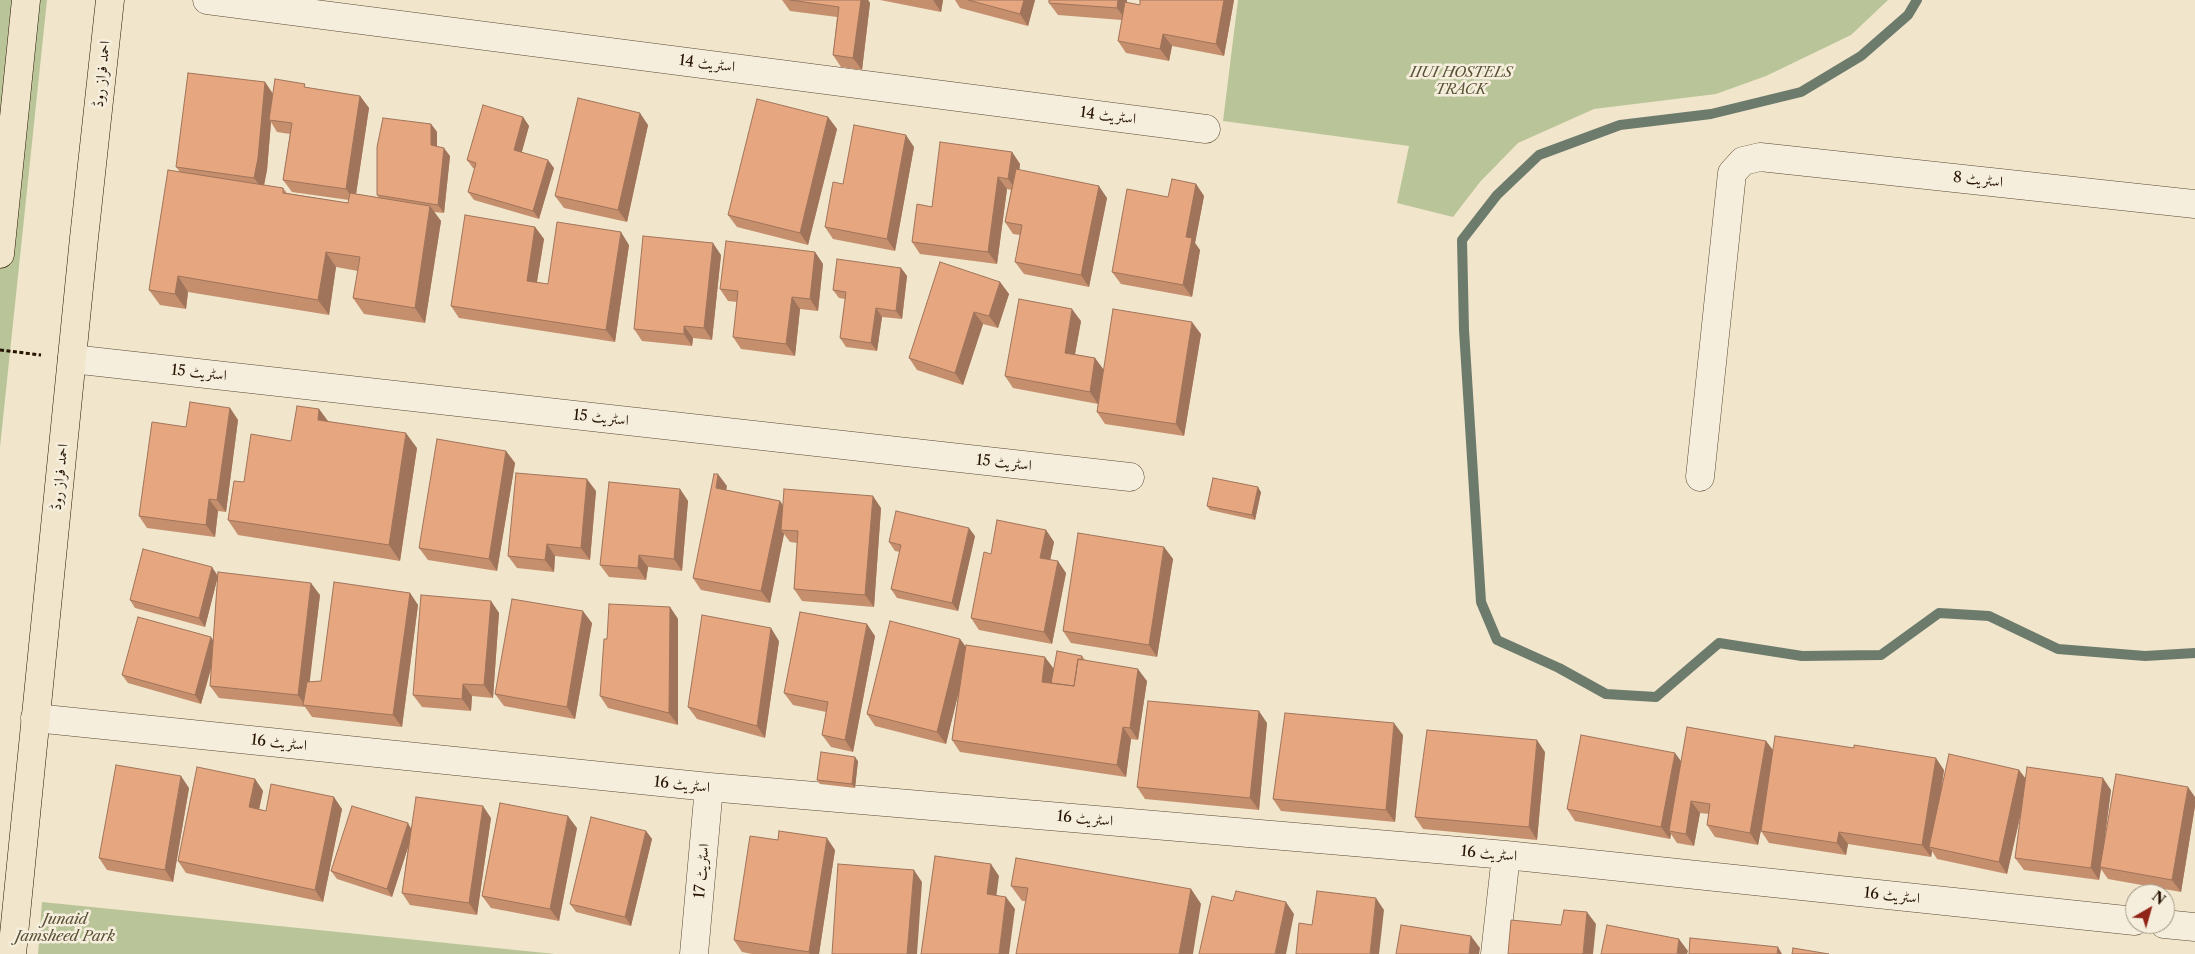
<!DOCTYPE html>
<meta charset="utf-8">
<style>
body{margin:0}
#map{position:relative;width:2195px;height:954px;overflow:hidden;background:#f1e5cb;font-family:"Libre Caslon Text",serif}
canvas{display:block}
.north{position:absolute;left:2125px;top:884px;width:50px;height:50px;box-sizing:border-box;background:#f6eedd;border:1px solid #a39785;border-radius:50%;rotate:38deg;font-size:14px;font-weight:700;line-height:20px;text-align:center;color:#271400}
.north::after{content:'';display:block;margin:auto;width:18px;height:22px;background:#8f2418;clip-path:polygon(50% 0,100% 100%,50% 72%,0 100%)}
</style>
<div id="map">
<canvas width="2195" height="954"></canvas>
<div class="north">N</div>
</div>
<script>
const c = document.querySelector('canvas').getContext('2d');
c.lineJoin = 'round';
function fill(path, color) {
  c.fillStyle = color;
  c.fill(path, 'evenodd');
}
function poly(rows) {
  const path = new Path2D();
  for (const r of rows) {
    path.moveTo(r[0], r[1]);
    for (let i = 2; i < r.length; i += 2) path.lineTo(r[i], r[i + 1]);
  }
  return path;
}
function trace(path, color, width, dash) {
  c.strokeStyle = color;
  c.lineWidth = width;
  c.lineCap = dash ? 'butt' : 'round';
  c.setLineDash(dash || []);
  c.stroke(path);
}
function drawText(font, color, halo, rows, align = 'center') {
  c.font = font + ' "Libre Caslon Text",Amiri,serif';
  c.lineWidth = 5;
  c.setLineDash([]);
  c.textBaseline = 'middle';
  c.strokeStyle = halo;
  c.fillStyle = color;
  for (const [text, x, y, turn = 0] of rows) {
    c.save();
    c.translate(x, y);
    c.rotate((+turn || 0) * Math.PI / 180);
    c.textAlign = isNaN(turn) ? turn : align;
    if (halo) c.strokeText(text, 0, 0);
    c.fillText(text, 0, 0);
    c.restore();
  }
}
fill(poly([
 [0,0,47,0,0,447],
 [1238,0,1888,0,1851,35,1766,76,1716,94,1594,109,1518,143,1480,182,1453,217,1397,203,1409,146,1223,121],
 [42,902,555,954,38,954]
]), '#b9c598');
trace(poly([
 [1917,0,1908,15,1861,56,1801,92,1711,114,1620,125,1539,155,1497,195,1462,240,1464,330,1481,602,1497,640,1559,668,1606,694,1656,697,1719,643,1802,656,1881,655,1939,613,1989,616,2058,649,2145,656,2195,653]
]), '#6d7b6d', 10);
const minor = poly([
 [207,0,1206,129],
 [72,359,1130,477],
 [1700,477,1732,173,1743,161,1760,157,2195,204],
 [35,718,709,787,1506,855,2135,921],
 [2164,924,2195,927],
 [694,954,709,787],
 [1495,954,1506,855]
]);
const primary = poly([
 [0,254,26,0],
 [12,954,84,238,110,0]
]);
trace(minor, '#5a4833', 29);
trace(primary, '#271400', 29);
trace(poly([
 [0,350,41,355]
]), '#271400', 3, [4, 2.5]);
trace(minor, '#f6eedd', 28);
trace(primary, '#f1e5cb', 28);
fill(poly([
 [782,0,868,0,870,3,862,70,841,67,833,55,837,17,790,11],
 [880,0,943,0,941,12],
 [955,0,1035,0,1028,26,960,8],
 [1049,0,1127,0,1127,3,1140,5,1140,0,1234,0,1224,56,1172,46,1169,61,1126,53,1118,41,1122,20,1058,15,1049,3],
 [265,82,273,94,307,88,360,96,369,108,356,194,379,198,377,195,431,124,437,132,437,146,450,156,444,213,434,212,441,221,425,323,364,314,353,298,358,271,336,267,329,315,188,292,186,309,160,305,149,290,180,172,176,167],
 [271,122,277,132,290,134,283,180,292,192,349,200,348,203,287,193,283,188,264,185,267,170],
 [523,117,529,126,521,153,554,168,539,219,474,200,468,192,475,169,473,168,467,160],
 [828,117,837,129,808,245,737,227,728,215],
 [648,125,627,222,564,208,555,196],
 [914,147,895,251,833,239,825,227,843,184],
 [1012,152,1020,164,1019,170,1107,198,1089,287,1024,274,1015,262,1020,235,1013,234,1005,222,1011,190,1007,189,997,264,920,254,912,242,932,207],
 [1196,184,1204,196,1195,243,1200,250,1192,297,1121,284,1112,272,1168,197],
 [535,227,544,239,537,282,548,284,629,245,615,342,459,318,451,306],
 [815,252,823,264,818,311,800,309,795,356,741,349,733,337,737,302,728,301,720,289],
 [721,255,712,340,693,338,692,346,642,341,634,329],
 [901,268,907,276,902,319,882,317,877,351,846,347,840,338,845,299,839,298,833,290],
 [1000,282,1009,294,998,328,983,324,963,385,917,370,909,358],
 [1081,321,1075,354,1095,358,1103,370,1201,334,1184,436,1105,424,1097,412,1098,404,1013,388,1005,376],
 [230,408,238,420,226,512,218,511,215,537,147,528,139,516,186,427],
 [319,409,328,421,417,448,400,561,238,535,228,520,244,482,291,441],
 [506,451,515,463,497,571,428,560,419,548],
 [727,486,726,490,780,501,783,506,881,508,874,607,802,601,794,589,797,543,790,542,784,534,770,603,701,590,693,578],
 [680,489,688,501,682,571,648,567,646,580,609,577,600,565],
 [596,491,590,560,555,556,554,572,517,568,508,556],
 [1261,492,1255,520,1210,510,1207,506],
 [1046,530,1054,542,1050,560,1066,573,1052,644,979,630,971,618,991,554],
 [975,536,958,611,897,598,891,589,900,552,895,551,889,542],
 [1164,547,1173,559,1157,657,1071,643,1063,631],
 [218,576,205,627,135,608,130,600,218,576,320,595,309,682,321,681,410,593,418,605,402,727,312,717,305,707,219,698,210,686,212,666,201,704,128,683,122,675,213,640],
 [491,601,499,613,493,698,472,696,471,711,422,707,413,695],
 [670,607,678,619,678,725,608,708,600,696,607,639],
 [592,623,575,719,504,706,495,694],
 [875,636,853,752,831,747,822,735,826,712,793,705,784,693],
 [960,639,965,646,1054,669,1082,656,1085,660,1147,681,1138,740,1131,739,1126,777,960,752,952,740,959,689,946,744,875,726,867,714],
 [779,641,765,738,697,719,688,707],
 [1267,723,1259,810,1145,799,1137,787],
 [1403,735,1395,822,1281,811,1273,799],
 [1766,741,1773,750,1944,770,1942,786,2019,770,2026,779,2111,790,2104,841,2195,797,2195,806,2181,892,2108,879,2101,869,2099,880,2024,870,2015,858,2023,804,2007,874,1937,859,1932,851,1931,857,1848,844,1846,855,1769,843,1761,831,1758,845,1715,837,1707,825,1709,814,1700,813,1694,846,1677,843,1671,834,1670,839,1575,821,1567,809,1681,762],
 [1545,752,1537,840,1423,829,1415,817],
 [858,761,855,788,820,784,817,780],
 [255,779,263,791,259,809,266,811,342,809,323,902,186,873,178,861],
 [189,788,173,882,107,870,99,858],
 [491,818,477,915,410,905,402,893,408,847,392,897,337,879,331,871,411,828],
 [577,828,559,921,491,908,482,896],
 [646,831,652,839,631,926,576,912,570,904],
 [835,850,819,954,752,954,742,952,734,940],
 [1011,886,1191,889,1201,904,1025,901,1022,901]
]), '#c58f6e');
fill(poly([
 [861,0,868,0,870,3,862,70,853,58],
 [933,0,943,0,941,12],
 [1024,0,1035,0,1028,26,1020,14],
 [1118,0,1127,0,1126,20,1117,8],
 [1224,0,1234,0,1224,56,1216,44],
 [1163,34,1172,46,1169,61,1160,49],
 [265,82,273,94,269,120,271,122,267,170,263,190,254,178],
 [360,96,369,108,355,201,346,189],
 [640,113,648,125,627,222,618,210],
 [523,117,529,126,520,159,514,150],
 [828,117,837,129,808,245,800,233],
 [431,124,437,132,437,153,431,145],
 [906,135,914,147,895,251,887,239],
 [444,148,450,156,444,213,438,205],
 [1012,152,1020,164,1017,191,1008,179],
 [548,160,554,168,539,219,533,211],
 [998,177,1007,189,997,264,988,252],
 [1196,184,1204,196,1195,243,1200,250,1192,297,1183,285,1186,237],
 [1099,186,1107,198,1089,287,1081,275],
 [430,206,441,221,425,323,415,308],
 [535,227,544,239,535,293,527,281],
 [621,232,629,245,615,342,606,330],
 [713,243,721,255,712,340,704,328],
 [326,252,336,267,329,315,318,300],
 [815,252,823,264,818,311,810,299],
 [901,268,907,276,902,319,896,311],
 [178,276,188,292,186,309,175,294],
 [1000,282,1009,294,998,328,989,316],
 [792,297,800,309,795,356,786,344],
 [876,308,882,317,877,351,871,343],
 [1072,309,1081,321,1073,365,1065,353],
 [974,312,983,324,963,385,955,373],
 [1192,322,1201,334,1184,436,1176,424],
 [684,326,693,338,692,346,684,334],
 [1095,358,1104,370,1098,404,1090,392],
 [230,408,238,420,226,512,217,500],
 [319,409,330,424,318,420],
 [406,433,417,448,400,561,389,545],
 [506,451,515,463,497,571,489,559],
 [718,474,727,486,724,500,716,488],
 [587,479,596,491,590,560,581,548],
 [1258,487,1261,492,1255,520,1252,515],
 [680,489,688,501,682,571,674,559],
 [873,496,881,508,874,607,865,595],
 [209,499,218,511,215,537,206,525],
 [780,501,788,513,781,530,784,534,770,603,761,591],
 [969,528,975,536,958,611,952,603],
 [1046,530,1054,542,1048,570,1040,558],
 [547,544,555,556,554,572,545,560],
 [1164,547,1173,559,1157,657,1149,645],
 [639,555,648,567,646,580,638,568],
 [1058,561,1066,573,1052,644,1044,632],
 [212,567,218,576,205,627,199,618],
 [311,583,320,595,307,705,305,705,298,695],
 [410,593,418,605,402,727,393,715],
 [491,601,499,613,493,698,484,685],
 [670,607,678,619,678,725,669,713],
 [583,611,592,623,575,719,567,707],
 [867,624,875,636,853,752,845,740],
 [771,628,779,641,765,738,757,726],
 [211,637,217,646,201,704,195,695],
 [960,639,969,651,946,744,937,732],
 [1045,657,1054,669,1050,694,1042,682],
 [1138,669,1147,681,1138,740,1130,728],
 [463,684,472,696,471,711,462,699],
 [1259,711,1267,723,1259,810,1250,798],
 [1394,723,1403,735,1395,822,1386,810],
 [1123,727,1131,739,1126,777,1117,765],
 [1537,740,1545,752,1537,840,1529,827],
 [1766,741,1775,753,1758,845,1750,833],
 [1675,753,1684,765,1669,831,1671,834,1670,839,1661,827],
 [855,757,858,761,855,788,852,784],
 [1936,758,1944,770,1932,847,1929,847,1932,851,1931,857,1922,845],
 [2019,770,2028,782,2007,874,1999,862],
 [181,776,189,788,173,882,165,870],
 [2103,778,2111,790,2101,868,2100,867,2101,869,2099,880,2091,868],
 [255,779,263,791,257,819,249,807],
 [2188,787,2195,797,2195,806,2181,892,2172,880],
 [334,797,342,809,323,902,315,890],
 [1691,801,1700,813,1694,846,1686,834],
 [483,806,491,818,477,915,469,903],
 [568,816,577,828,559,921,550,909],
 [408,823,413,832,392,897,387,889],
 [646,831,652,839,631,926,625,917],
 [1839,832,1848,844,1846,855,1837,843],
 [827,838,835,850,819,954,810,954,809,952],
 [991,864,999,876,995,906,987,894],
 [914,870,922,882,917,954,907,954],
 [1191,889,1201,904,1193,954,1179,954],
 [1006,897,1015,909,1009,954,999,954],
 [1376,898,1384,910,1379,954,1370,954],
 [1286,902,1294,914,1286,954,1275,954],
 [1587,912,1596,924,1593,954,1583,954],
 [1471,936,1480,948,1479,954,1469,954],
 [1679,939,1688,951,1687,954,1677,954],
 [1778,947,1782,954,1777,954]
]), '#a0745a');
const building = poly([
 [790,0,861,0,853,58,833,55,839,7,790,0],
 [968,0,1024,0,1020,14,968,0],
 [1049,0,1118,0,1117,8,1049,3,1049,0],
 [1140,0,1224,0,1216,44,1163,34,1160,49,1118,41,1125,2,1140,5,1140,0],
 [188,73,265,82,258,158,254,178,176,167,188,73],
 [275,79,305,84,304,87,360,96,346,189,283,180,292,123,269,120,275,79],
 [578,98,640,113,618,210,555,196,578,98],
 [757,99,828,117,800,233,728,215,757,99],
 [483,105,523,117,514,150,548,160,533,211,468,192,476,163,467,160,483,105],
 [383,118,431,124,431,145,444,148,438,205,377,195,377,147,383,118],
 [854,125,906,135,887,239,825,227,833,182,843,184,854,125],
 [940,142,1012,152,1008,179,998,177,988,252,912,242,917,204,932,207,940,142],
 [1016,169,1099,186,1081,275,1015,262,1022,225,1005,222,1016,169],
 [168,170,283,188,283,193,348,203,350,193,430,206,415,308,353,298,360,257,326,252,318,300,178,276,175,294,149,290,168,170],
 [1172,179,1196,184,1186,237,1192,238,1183,285,1112,272,1127,189,1168,197,1172,179],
 [465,215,535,227,527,281,548,284,557,222,621,232,606,330,451,306,465,215],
 [643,236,713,243,704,328,684,326,684,334,634,329,643,236],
 [726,241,815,252,810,299,792,297,786,344,733,337,738,291,720,289,726,241],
 [837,259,901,268,896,311,876,308,871,343,840,338,846,292,833,290,837,259],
 [940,262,1000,282,989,316,974,312,955,373,909,358,940,262],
 [1019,299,1072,309,1065,353,1095,358,1090,392,1005,376,1019,299],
 [1113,309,1192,322,1176,424,1097,412,1113,309],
 [190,402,230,408,217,500,209,499,206,525,139,516,152,422,186,427,190,402],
 [297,406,319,409,318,420,406,433,389,545,228,520,234,481,244,482,251,434,291,441,297,406],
 [437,439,506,451,489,559,419,548,437,439],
 [516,473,587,479,581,548,547,544,545,560,508,556,516,473],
 [714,474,718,474,716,488,780,501,761,591,693,578,714,474],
 [1213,478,1258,487,1252,515,1207,506,1213,478],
 [609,482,680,489,674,559,639,555,638,568,600,565,609,482],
 [784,489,873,496,865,595,794,589,798,531,781,530,784,489],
 [896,511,969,528,952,603,891,589,901,545,889,542,896,511],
 [997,520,1046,530,1040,558,1058,561,1044,632,971,618,984,552,991,554,997,520],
 [1078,533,1164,547,1149,645,1063,631,1078,533],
 [143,549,212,567,199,618,130,600,143,549],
 [218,572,311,583,298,695,210,686,218,572],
 [334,582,410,593,393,715,303,705,307,682,321,681,334,582],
 [421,595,491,601,484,685,463,684,462,699,413,695,421,595],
 [512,599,583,611,567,707,495,694,512,599],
 [609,604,670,607,669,713,600,696,604,639,607,639,609,604],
 [800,612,867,624,845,740,822,735,828,702,784,693,800,612],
 [702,615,771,628,757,726,688,707,702,615],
 [138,617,211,637,195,695,122,675,138,617],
 [890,621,960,639,937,732,867,714,890,621],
 [966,645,1045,657,1042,682,1074,686,1078,659,1138,669,1130,728,1123,727,1117,765,952,740,966,645],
 [1057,651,1082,656,1081,660,1078,659,1074,686,1051,683,1057,651],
 [1148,701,1259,711,1250,798,1137,787,1148,701],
 [1285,713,1394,723,1386,810,1273,799,1285,713],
 [1687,727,1766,741,1750,833,1707,825,1710,804,1691,801,1686,834,1669,831,1687,727],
 [1427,730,1537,740,1529,827,1415,817,1427,730],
 [1581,735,1675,753,1661,827,1567,809,1581,735],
 [1775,736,1854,748,1854,745,1936,758,1922,845,1839,832,1837,843,1761,831,1775,736],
 [821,752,855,757,852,784,817,780,821,752],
 [1949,754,2019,770,1999,862,1929,847,1949,754],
 [116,765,181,776,165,870,99,858,116,765],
 [197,767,255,779,249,807,266,811,271,784,334,797,315,890,178,861,197,767],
 [2027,767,2103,778,2091,868,2015,858,2027,767],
 [2116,774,2188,787,2172,880,2100,867,2116,774],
 [416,797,483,806,469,903,402,893,416,797],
 [500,803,568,816,550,909,482,896,500,803],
 [352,806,408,823,387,889,331,871,352,806],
 [591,817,646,831,625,917,570,904,591,817],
 [779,831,827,838,809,952,734,940,750,836,778,840,779,831],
 [935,856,991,864,987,894,1006,897,999,954,921,954,935,856],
 [1016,858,1191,889,1179,954,1016,954,1028,888,1011,886,1016,858],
 [838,864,914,870,907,954,832,954,838,864],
 [1236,891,1286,902,1275,954,1199,954,1212,896,1233,901,1236,891],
 [1317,891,1376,898,1370,954,1296,954,1299,923,1312,925,1317,891],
 [1564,910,1587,912,1583,954,1508,954,1511,920,1561,925,1564,910],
 [1401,925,1471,936,1469,954,1396,954,1401,925],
 [1607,925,1679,939,1677,954,1601,954,1607,925],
 [1690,938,1778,947,1777,954,1689,954,1690,938],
 [1793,948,1829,954,1792,954,1793,948]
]);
fill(building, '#e5a680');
trace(building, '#a0745a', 1);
drawText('15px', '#271400', '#f6eedd', [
 ["اسٹریٹ 14",707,64,7],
 ["احمد فراز روڈ",102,74,-84],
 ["اسٹریٹ 14",1108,116,7],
 ["اسٹریٹ 8",1978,180,6],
 ["اسٹریٹ 15",199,373,6],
 ["اسٹریٹ 15",601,418,6],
 ["اسٹریٹ 15",1004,463,6],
 ["احمد فراز روڈ",60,477,-84],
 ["اسٹریٹ 16",279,743,6],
 ["اسٹریٹ 16",682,785,6],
 ["اسٹریٹ 16",1085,819,5],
 ["اسٹریٹ 16",1489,854,5],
 ["اسٹریٹ 17",702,871,-85],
 ["اسٹریٹ 16",1892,896,6]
]);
drawText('italic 15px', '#5a5235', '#f6eedd', [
 ["IIUI HOSTELS",1461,73],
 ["TRACK",1461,90],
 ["Junaid",65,920],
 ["Jamsheed Park",65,937]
]);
</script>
